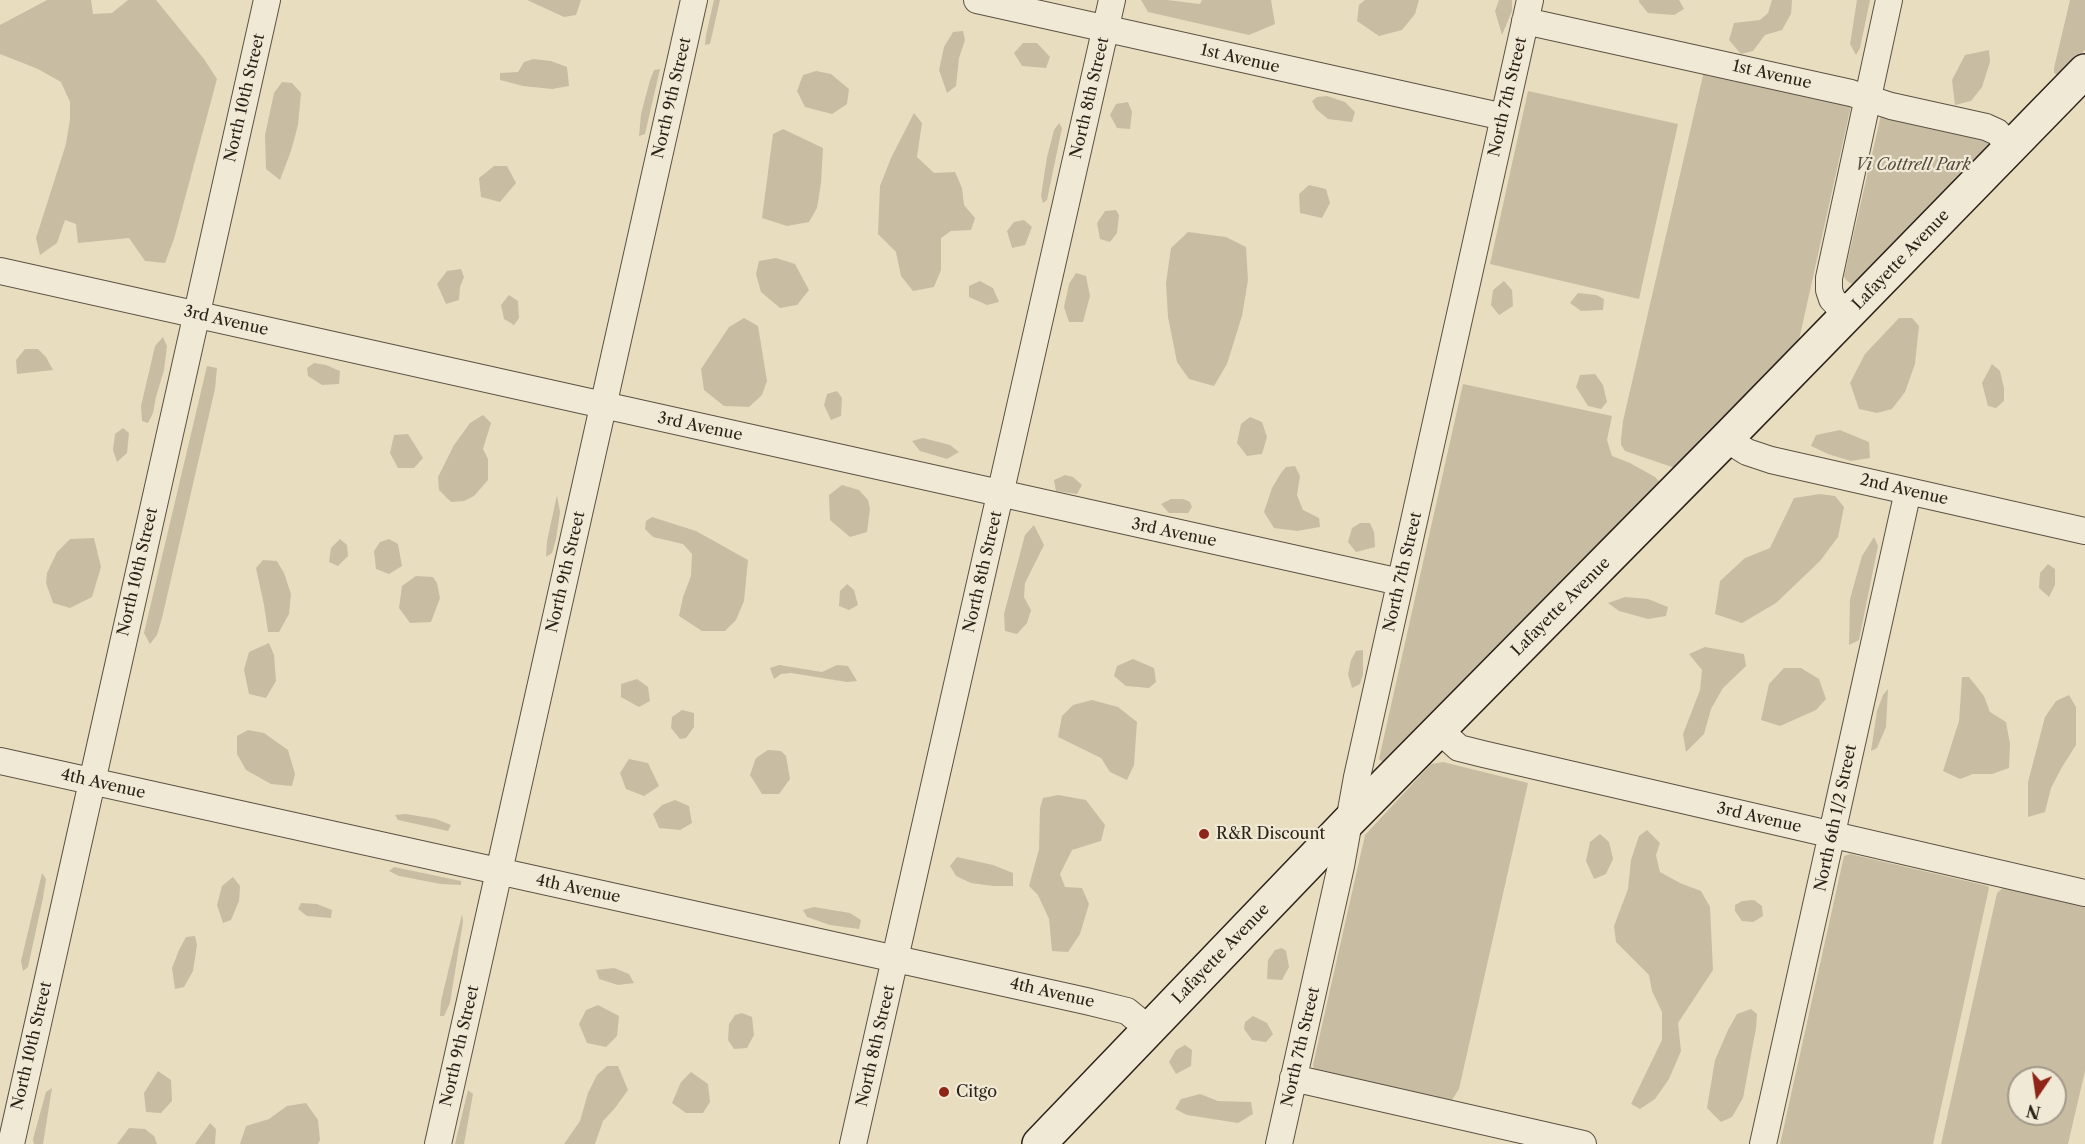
<!DOCTYPE html>
<style>
body{margin:0}
#map{position:relative;width:2085px;height:1144px;overflow:hidden;background:#e8ddbf;font-family:"Libre Caslon Text",serif}
canvas{display:block}
.north{position:absolute;left:2007px;top:1066px;width:60px;height:60px;box-sizing:border-box;background:#f0e9d5;border:2px solid #a2998a;border-radius:50%;rotate:193deg;font-size:16px;font-weight:700;line-height:24px;text-align:center;color:#2d221a}
.north::after{content:'';display:block;margin:auto;width:21px;height:27px;background:#8f2418;clip-path:polygon(50% 0,100% 100%,50% 72%,0 100%)}
</style>
<div id="map">
<canvas width="2085" height="1144"></canvas>
<div class="north">N</div>
</div>
<script>
const c = document.querySelector('canvas').getContext('2d');
c.lineJoin = 'round';
function fill(path, color) {
  c.fillStyle = color;
  c.fill(path, 'evenodd');
}
function poly(rows) {
  const path = new Path2D();
  for (const r of rows) {
    path.moveTo(r[0], r[1]);
    for (let i = 2; i < r.length; i += 2) path.lineTo(r[i], r[i + 1]);
  }
  return path;
}
function trace(path, color, width, dash) {
  c.strokeStyle = color;
  c.lineWidth = width;
  c.lineCap = dash ? 'butt' : 'round';
  c.setLineDash(dash || []);
  c.stroke(path);
}
function drawText(font, color, halo, rows, align = 'center') {
  c.font = font + ' "Libre Caslon Text",serif';
  c.lineWidth = 4.5;
  c.setLineDash([]);
  c.textBaseline = 'middle';
  c.strokeStyle = halo;
  c.fillStyle = color;
  for (const [text, x, y, turn = 0] of rows) {
    c.save();
    c.translate(x, y);
    c.rotate((+turn || 0) * Math.PI / 180);
    c.textAlign = isNaN(turn) ? turn : align;
    if (halo) c.strokeText(text, 0, 0);
    c.fillText(text, 0, 0);
    c.restore();
  }
}
fill(poly([
 [47,0,91,0,93,14,112,13,128,0,156,0,204,59,217,79,174,239,165,263,145,261,129,238,78,243,76,224,65,220,57,243,40,255,36,238,66,144,70,119,70,102,61,82,38,69,0,54,0,25],
 [527,0,581,0,576,15,564,17],
 [714,0,720,0,710,44,705,45,706,35],
 [1141,0,1167,0,1200,4,1202,0,1271,0,1275,24,1249,35,1148,12],
 [1365,0,1419,0,1415,14,1402,30,1379,36,1357,21,1359,5],
 [1499,0,1512,0,1512,11,1502,35,1495,11],
 [1639,0,1679,0,1684,9,1674,15,1648,13,1639,2],
 [1772,0,1792,0,1791,14,1782,30,1765,35,1753,51,1741,54,1729,40,1734,23,1760,20,1768,13],
 [1857,0,1870,0,1860,48,1856,55,1850,44],
 [2070,0,2085,0,2085,50,2060,76,2054,73,2054,68],
 [963,31,965,40,959,58,956,86,947,93,939,70,944,47,953,32],
 [1023,43,1037,43,1050,57,1046,68,1022,66,1014,53],
 [1989,50,1990,62,1982,87,1971,101,1955,105,1952,80,1965,55],
 [533,59,551,61,567,67,569,86,552,89,523,86,500,80,500,73,518,72,524,62],
 [660,69,645,134,639,136,641,114,650,80,654,70],
 [816,71,831,74,849,89,847,104,832,114,805,107,797,91,803,75],
 [1704,71,1851,106,1797,349,1675,468,1625,451,1621,445,1621,439,1623,421],
 [282,82,292,83,301,93,298,125,291,151,280,180,266,169,265,135,274,93],
 [1528,91,1678,124,1639,299,1490,264],
 [1327,96,1345,102,1355,112,1352,122,1328,119,1316,109,1312,101,1317,97],
 [1128,102,1132,112,1130,129,1117,128,1110,115,1116,104],
 [914,113,922,123,917,157,934,173,955,172,962,188,964,205,975,218,971,230,951,231,941,238,941,270,934,287,913,291,901,276,896,252,878,234,880,186,891,158],
 [1881,115,1994,141,1857,285,1853,285,1846,280,1844,276],
 [1059,123,1062,128,1047,200,1043,203,1041,196,1047,157,1054,130],
 [783,129,823,148,821,183,817,208,809,222,787,226,762,218,773,134],
 [494,166,507,166,516,183,500,202,481,197,479,178],
 [1309,185,1326,189,1330,203,1322,218,1300,213,1299,194],
 [1116,210,1119,215,1117,233,1110,242,1100,239,1097,223,1105,211],
 [1024,220,1032,227,1025,245,1012,248,1007,231,1014,222],
 [1188,232,1226,237,1246,247,1248,280,1242,316,1227,364,1214,386,1189,379,1177,362,1168,317,1166,283,1171,248],
 [776,258,795,264,809,290,797,305,780,308,761,292,756,274,759,261],
 [461,269,464,277,460,287,459,300,446,304,437,284,447,271],
 [1076,273,1086,276,1090,296,1083,322,1069,322,1064,307,1069,284],
 [980,281,993,288,999,302,987,305,969,297,969,286],
 [1504,281,1512,290,1513,306,1499,315,1491,305,1493,290],
 [1578,293,1596,295,1604,299,1603,310,1581,311,1570,303],
 [509,295,518,301,519,318,514,325,504,319,501,305],
 [744,318,758,326,767,381,762,395,749,407,724,406,704,390,701,369,729,327],
 [1899,318,1912,318,1919,326,1915,364,1905,392,1892,409,1877,413,1859,409,1850,383,1865,354],
 [163,337,167,346,164,370,156,397,153,413,148,423,142,421,141,406,155,346],
 [25,349,38,349,46,357,53,370,17,374,16,360],
 [314,363,326,365,340,371,339,384,322,385,308,376,307,368],
 [1992,364,2000,371,2004,388,2004,401,1996,408,1988,406,1982,383],
 [207,366,217,368,215,389,162,618,157,635,150,644,144,633],
 [1595,374,1603,385,1607,402,1601,409,1588,406,1576,387,1580,375],
 [1463,384,1612,416,1607,440,1612,456,1630,463,1655,477,1662,484,1385,764,1379,759],
 [837,391,842,398,841,416,831,420,824,405,827,394],
 [483,415,491,423,483,449,488,459,488,480,474,496,464,501,451,502,439,490,438,477,454,445,470,423],
 [1250,417,1262,422,1267,437,1262,454,1247,456,1237,443,1241,424],
 [123,428,129,433,127,453,117,462,113,450,115,434],
 [1840,430,1869,442,1870,458,1851,461,1828,454,1811,446,1816,435],
 [408,434,423,458,414,468,398,468,390,453,394,435],
 [923,438,950,445,959,452,947,459,920,451,912,441],
 [1295,466,1300,476,1297,495,1303,510,1319,518,1320,527,1297,531,1274,528,1264,512,1272,488,1281,473,1286,467],
 [1065,475,1073,477,1082,485,1077,494,1056,491,1054,480],
 [842,485,859,490,868,500,870,509,867,532,850,537,830,520,829,495],
 [1820,494,1835,496,1844,507,1838,537,1820,561,1776,603,1742,623,1715,614,1720,581,1745,558,1770,548,1794,498],
 [557,495,560,512,556,539,552,553,546,557,547,541],
 [1171,499,1183,499,1190,502,1192,507,1188,513,1169,513,1161,504],
 [652,517,696,531,748,560,744,601,736,620,725,631,702,631,679,616,683,597,691,576,692,554,683,544,653,537,645,529,646,521],
 [1360,523,1370,523,1374,532,1375,547,1356,552,1348,542,1352,528],
 [1034,525,1044,545,1025,583,1024,597,1031,610,1027,623,1017,634,1005,631,1004,614,1025,535],
 [1874,537,1878,546,1859,640,1849,645,1850,599,1862,556],
 [94,538,101,567,92,597,70,608,53,603,46,583,47,573,57,552,70,539],
 [340,539,347,545,348,556,338,566,329,562,331,548],
 [389,539,398,544,402,566,389,574,376,569,374,551,380,542],
 [263,560,277,561,284,573,291,594,289,614,279,632,268,632,264,605,256,568],
 [2048,564,2055,569,2055,585,2049,597,2039,588,2040,573],
 [416,576,433,577,437,583,440,598,431,622,410,623,399,608,402,586],
 [847,584,854,590,858,605,849,610,839,606,840,591],
 [1625,597,1648,599,1668,607,1666,616,1648,619,1619,611,1608,603],
 [269,643,274,655,276,681,266,698,249,694,244,670,249,652],
 [1705,647,1744,654,1746,666,1723,688,1711,709,1704,734,1686,752,1683,734,1700,690,1702,670,1689,654],
 [1363,650,1363,674,1360,684,1352,688,1348,674,1351,660,1356,651],
 [1133,659,1154,668,1156,682,1149,688,1126,686,1114,676,1117,666],
 [779,665,822,672,837,665,848,666,857,681,847,682,791,673,781,674,774,679,770,668],
 [1784,668,1801,668,1819,679,1826,699,1816,710,1780,726,1761,720,1769,684],
 [1962,677,1969,677,1984,696,1990,712,2006,722,2010,744,2009,768,1992,774,1973,774,1960,779,1943,771,1959,721],
 [637,679,648,687,650,701,639,707,621,697,621,684],
 [1888,689,1886,727,1877,748,1871,751,1877,711,1883,695],
 [2069,695,2076,707,2076,745,2062,767,2051,788,2045,812,2028,817,2028,782,2045,717,2056,701],
 [1092,700,1118,707,1137,722,1134,765,1127,780,1110,772,1101,758,1058,737,1062,716,1073,705],
 [682,710,694,713,694,727,686,738,680,739,671,728,672,717],
 [248,730,264,733,288,750,295,774,292,786,271,784,246,770,237,754,237,736],
 [768,750,781,751,786,756,790,779,779,794,762,794,750,775,756,758],
 [629,759,648,763,659,786,644,796,626,789,620,773],
 [1443,762,1528,783,1459,1089,1452,1100,1320,1071,1314,1069,1313,1065,1365,835,1431,764],
 [1058,795,1086,800,1105,825,1101,841,1072,850,1060,874,1065,887,1082,888,1089,904,1080,934,1068,952,1052,951,1049,919,1038,895,1029,886,1039,849,1040,808,1043,798],
 [675,800,689,806,692,823,680,830,659,828,653,814,662,805],
 [406,814,436,819,451,825,448,831,398,820,395,815],
 [1647,830,1660,843,1656,855,1660,872,1680,883,1701,891,1710,907,1713,970,1678,1023,1681,1051,1669,1079,1655,1099,1640,1109,1631,1104,1662,1040,1662,1012,1652,991,1649,975,1616,942,1614,926,1628,889,1631,860,1639,836],
 [1600,834,1609,842,1613,859,1606,874,1594,879,1586,861,1590,842],
 [1850,854,1988,886,1989,888,1933,1144,1780,1144,1844,856],
 [957,857,993,865,1013,873,1013,886,993,886,971,883,956,876,950,866],
 [394,867,461,881,461,885,441,884,399,876,389,871],
 [42,873,46,879,43,898,28,967,23,971,21,961],
 [233,877,240,886,239,901,231,920,223,923,217,905,222,886],
 [2003,888,2085,907,2085,1071,2068,1144,1941,1144,1997,893],
 [2019,1078,2055,1078,2055,1114,2019,1114],
 [1754,900,1762,906,1763,916,1753,922,1742,921,1735,911,1735,905,1742,901],
 [301,903,317,904,332,910,331,918,307,916,298,909],
 [814,907,850,913,861,920,859,929,830,925,807,917,803,910],
 [462,914,463,922,450,1003,444,1016,440,1016,441,1001],
 [195,936,197,945,193,971,184,987,175,989,172,968,179,950,186,937],
 [1282,948,1286,951,1289,967,1282,980,1267,979,1268,960,1275,950],
 [614,968,629,974,634,983,618,985,599,979,596,970],
 [598,1005,619,1016,617,1036,606,1047,587,1043,579,1024,586,1010],
 [1751,1009,1757,1014,1756,1028,1743,1098,1732,1117,1721,1122,1707,1108,1715,1060,1728,1030,1737,1014],
 [742,1013,752,1017,754,1035,747,1048,734,1049,728,1040,729,1024,735,1015],
 [1253,1016,1267,1023,1273,1034,1266,1042,1252,1040,1244,1029,1245,1022],
 [1185,1045,1192,1050,1191,1066,1176,1074,1169,1062,1176,1050],
 [607,1066,618,1066,628,1090,615,1108,603,1121,595,1144,564,1144,580,1121,588,1093,597,1075],
 [158,1071,171,1080,172,1101,161,1113,146,1112,144,1093],
 [691,1072,708,1084,710,1102,703,1113,686,1113,672,1103,681,1082],
 [52,1088,43,1144,34,1144,33,1139,46,1092],
 [468,1090,473,1094,464,1144,455,1144],
 [1200,1094,1218,1101,1251,1102,1253,1114,1238,1123,1187,1115,1175,1109,1181,1099],
 [306,1103,318,1120,320,1140,318,1144,240,1144,246,1126,269,1119,287,1106],
 [210,1123,216,1129,215,1144,195,1144],
 [129,1128,145,1129,154,1136,157,1144,117,1144]
]), '#c8bda3');
const street = poly([
 [977,0,1504,117],
 [1525,21,1851,93,1891,106,1986,127,1997,132,2011,147],
 [0,271,1400,582],
 [1847,315,1832,299,1829,290,1829,278,1889,0],
 [1729,436,1739,447,1747,452,1771,460,2085,531],
 [1439,730,1459,748,1483,754,2085,893],
 [0,761,1086,1001,1127,1011,1149,1029],
 [1293,1078,1583,1144],
 [11,1144,267,0],
 [438,1144,694,0],
 [853,1144,1112,0],
 [1279,1144,1341,866,1357,777,1530,0],
 [1763,1144,1908,491]
]);
const secondary = poly([
 [1039,1144,1349,821,1729,436,2085,71]
]);
trace(street, '#5c5143', 28);
trace(secondary, '#2d221a', 36);
trace(street, '#f0e9d5', 26);
trace(secondary, '#f0e9d5', 33);
for (const [x, y, r, color] of [
 [1204,834,6,"#8f2418"],
 [944,1092,6,"#8f2418"]
]) {
  const dot = new Path2D();
  dot.arc(x, y, r, 0, 2 * Math.PI);
  c.fillStyle = color;
  c.fill(dot);
  trace(dot, '#f0e9d5', 2);
}
drawText('16px', '#2d221a', '#f0e9d5', [
 ["1st Avenue",1240,59,13],
 ["1st Avenue",1772,75,13],
 ["North 7th Street",1508,97,-77],
 ["North 10th Street",245,98,-77],
 ["North 9th Street",672,98,-77],
 ["North 8th Street",1090,98,-77],
 ["Lafayette Avenue",1901,260,-46],
 ["3rd Avenue",226,321,13],
 ["3rd Avenue",700,427,12],
 ["2nd Avenue",1904,490,13],
 ["3rd Avenue",1174,533,12],
 ["North 10th Street",138,572,-77],
 ["North 9th Street",566,572,-77],
 ["North 8th Street",983,572,-77],
 ["North 7th Street",1403,572,-77],
 ["Lafayette Avenue",1561,607,-45],
 ["4th Avenue",103,784,13],
 ["3rd Avenue",1759,818,13],
 ["North 6th 1/2 Street",1836,818,-78],
 ["4th Avenue",578,889,12],
 ["Lafayette Avenue",1221,954,-46],
 ["4th Avenue",1052,993,13],
 ["North 10th Street",32,1046,-77],
 ["North 9th Street",460,1046,-77],
 ["North 8th Street",876,1046,-77],
 ["North 7th Street",1301,1047,-77]
]);
drawText('italic 16px', '#54493c', '#f0e9d5', [
 ["Vi Cottrell Park",1913,165]
]);
drawText('16px', '#2d221a', '#f0e9d5', [
 ["R&R Discount",1216,834],
 ["Citgo",956,1092]
], 'left');
</script>
